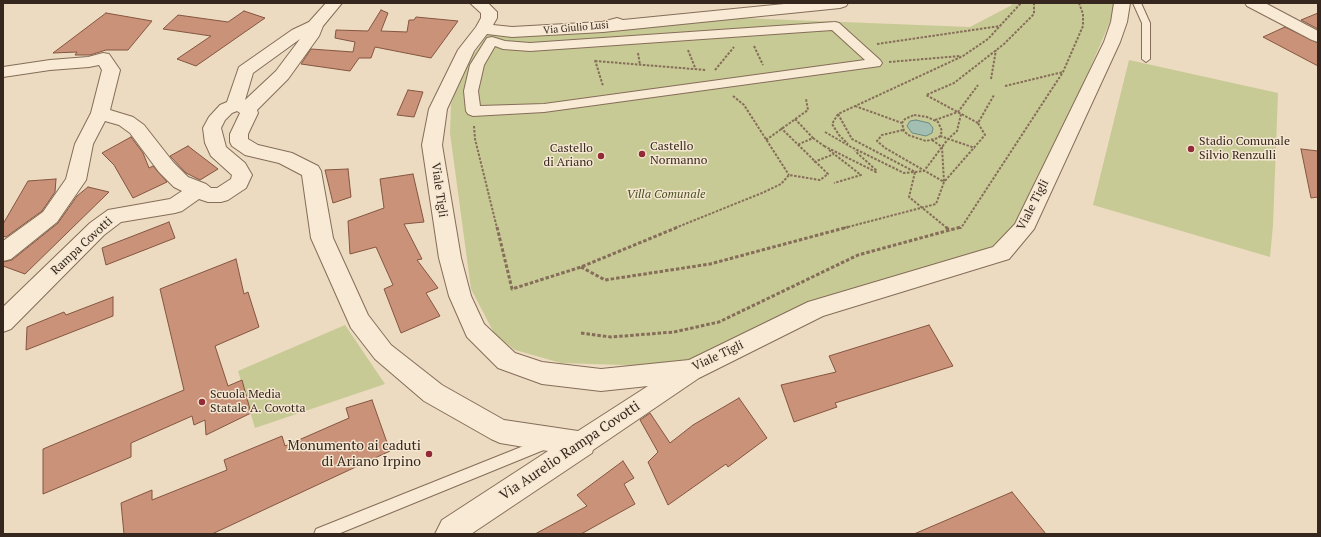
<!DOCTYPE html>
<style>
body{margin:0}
#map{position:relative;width:1321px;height:537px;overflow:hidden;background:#ecdbc1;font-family:"PT Serif",serif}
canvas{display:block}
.frame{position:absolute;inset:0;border:4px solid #35271d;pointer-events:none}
</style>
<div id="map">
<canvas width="1321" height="537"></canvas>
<div class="frame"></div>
</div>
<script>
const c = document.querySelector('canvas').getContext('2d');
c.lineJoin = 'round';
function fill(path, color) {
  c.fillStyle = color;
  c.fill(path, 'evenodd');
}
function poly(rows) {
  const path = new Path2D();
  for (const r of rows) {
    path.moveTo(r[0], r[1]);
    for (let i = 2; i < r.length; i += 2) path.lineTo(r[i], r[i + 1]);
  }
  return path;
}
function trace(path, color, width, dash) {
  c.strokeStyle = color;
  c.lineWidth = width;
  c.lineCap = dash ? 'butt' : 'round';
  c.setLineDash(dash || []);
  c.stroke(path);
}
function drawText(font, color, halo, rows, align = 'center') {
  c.font = font + ' "PT Serif",serif';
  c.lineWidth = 3;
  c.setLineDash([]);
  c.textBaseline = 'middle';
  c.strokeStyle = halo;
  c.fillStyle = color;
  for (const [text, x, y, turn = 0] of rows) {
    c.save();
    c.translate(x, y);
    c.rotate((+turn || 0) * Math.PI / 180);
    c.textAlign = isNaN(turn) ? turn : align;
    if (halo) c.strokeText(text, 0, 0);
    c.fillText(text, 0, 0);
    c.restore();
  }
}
fill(poly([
 [1011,3,1113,3,1113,15,1013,246,887,283,682,367,561,363,515,350,495,335,471,289,450,133,451,104,465,67,487,35,549,35,716,17,970,27,1012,5],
 [1129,60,1278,93,1273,225,1270,257,1093,205],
 [345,325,385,384,255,428,238,371]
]), '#c8ca95');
const water = poly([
 [916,120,929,123,933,128,932,133,926,136,912,133,907,126,910,121,916,120]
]);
fill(water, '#a3bfb4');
trace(water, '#6b8c81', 1);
const building = poly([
 [381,10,388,13,381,31,407,32,409,20,414,20,416,17,458,21,431,58,375,47,371,58,359,58,350,71,301,64,311,49,353,52,355,42,335,38,336,30,368,31,381,10],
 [244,11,265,18,196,66,177,59,211,36,163,29,178,15,228,22,244,11],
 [106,13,152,21,128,50,106,50,90,55,75,55,77,52,53,53,106,13],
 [1318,13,1318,29,1301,20,1318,13],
 [1285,27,1318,43,1318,66,1263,37,1285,27],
 [408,90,423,92,414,117,397,115,408,90],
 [131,137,143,153,149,168,153,166,167,182,133,198,114,165,102,153,131,137],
 [188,146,218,169,200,180,186,173,170,156,188,146],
 [1301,149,1318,151,1318,197,1311,198,1301,149],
 [348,169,351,197,333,203,325,170,348,169],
 [413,174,424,222,404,224,422,259,417,260,438,288,426,293,440,316,401,333,384,289,393,285,376,247,350,254,348,221,384,208,380,179,413,174],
 [56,179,55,192,42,211,6,237,3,236,3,224,28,181,56,179],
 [88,187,109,192,25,274,3,266,3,262,12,260,58,223,77,196,88,187],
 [169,222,175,238,106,265,102,248,169,222],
 [236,259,244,294,248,292,259,327,215,346,228,386,242,380,251,413,206,435,205,420,194,425,192,416,131,443,131,457,43,494,43,449,184,390,160,289,236,259],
 [113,297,113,316,26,350,27,327,64,312,66,315,113,297],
 [929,325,953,366,835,403,837,407,794,422,781,385,836,372,829,356,929,325],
 [739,398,767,438,728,467,726,464,668,505,648,462,658,452,640,420,650,413,670,443,693,425,739,398],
 [372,400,390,451,212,534,124,534,121,503,152,490,152,500,227,470,224,460,282,436,285,446,349,418,346,408,372,400],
 [623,461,634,478,624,484,635,504,581,534,535,534,587,506,577,495,623,461],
 [1012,492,1046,534,914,534,1012,492]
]);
fill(building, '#ca9278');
trace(building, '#845540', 1);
const service = poly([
 [1133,3,1141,3,1150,23,1150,59,1146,62,1142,59,1142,23,1133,3],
 [546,437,551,439,553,443,551,447,338,534,314,534,316,529,546,437]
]);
const pedestrian = poly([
 [835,22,839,23,880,60,882,63,880,66,544,112,473,116,468,114,466,111,464,91,470,65,487,38,492,37,505,41,530,43,835,22],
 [832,30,865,60,544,104,480,106,478,91,484,65,495,46,503,49,530,51,832,30]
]);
const minor = poly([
 [326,3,342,3,323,26,319,36,288,79,257,110,258,113,248,134,248,139,258,145,292,153,318,166,321,171,333,238,368,315,391,345,442,385,504,420,578,431,648,386,601,391,542,384,498,368,467,337,449,296,439,258,422,145,429,109,458,50,476,27,481,18,481,13,470,3,488,3,497,12,497,18,493,25,512,27,602,22,617,18,623,20,794,3,848,3,846,6,840,8,603,32,512,37,487,34,474,51,447,109,442,145,461,258,471,296,484,324,515,353,542,362,601,369,689,360,808,302,993,247,1015,224,1104,42,1111,22,1114,3,1130,3,1127,22,1120,42,1034,229,1009,259,823,316,699,378,593,450,592,453,471,534,435,534,442,520,548,451,500,443,491,439,424,401,375,359,351,328,311,238,302,175,279,163,245,155,232,146,230,142,230,134,240,113,237,111,232,113,225,120,221,128,226,147,245,163,252,175,246,188,228,200,221,202,208,202,199,199,182,211,175,213,121,222,104,235,11,329,3,332,3,307,90,223,108,210,170,199,182,191,174,187,159,172,130,133,119,125,105,121,93,144,86,180,57,222,11,259,3,261,3,241,43,212,66,179,75,144,91,113,102,70,99,65,89,67,50,70,3,77,3,67,50,60,88,57,103,53,109,54,120,70,110,110,133,117,144,125,173,162,188,177,206,184,211,188,217,188,231,179,232,175,211,156,205,143,203,128,209,117,220,105,227,102,239,67,292,30,309,22,326,3],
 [300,39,276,71,245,100,253,73,300,39]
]);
const tertiary = poly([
 [1245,3,1265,3,1318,31,1318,42,1312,40,1247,6,1245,3]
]);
trace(service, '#856d59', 2);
trace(pedestrian, '#856d59', 2);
trace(minor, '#856d59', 2);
trace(tertiary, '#856d59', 2);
trace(poly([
 [877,44,1000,26],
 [754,46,763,65],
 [688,50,696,70],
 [638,53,640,65],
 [595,60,603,86],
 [595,61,706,70],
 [889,62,960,56],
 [715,70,734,47],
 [991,79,996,50],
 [1005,86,1063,72],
 [733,96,744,105,789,175],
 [855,106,902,123],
 [838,114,832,124,839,135,848,144],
 [914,115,927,117,938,122,942,131,940,136,938,138,926,141,908,135,904,131,902,123,905,119,914,115],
 [795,119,813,138,797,145],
 [935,120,958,112,978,85],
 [978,123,926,95,954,83,1004,44,1034,14,1034,3],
 [474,126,475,139,497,228],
 [903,130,882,135,877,141,885,148,944,182],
 [825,132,851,147,904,173,924,171,948,139,957,131,961,114],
 [940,136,975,148],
 [813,138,824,146],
 [766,140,808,110,806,99],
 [932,140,942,147,944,182],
 [824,146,876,172,876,170,855,151],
 [829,150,861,175,834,183],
 [814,162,834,154],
 [675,228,762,193,781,184,789,175,820,180,828,174,781,128],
 [844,228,936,204,944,182,985,135,978,123,994,95],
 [947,228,909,197,915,172,852,139,838,114,963,56,988,39,1021,3],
 [959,228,961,228,1063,72,1083,26,1083,14,1079,3]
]), '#856d59', 2, [2.5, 1.5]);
trace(poly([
 [497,227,512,289,581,267,678,227],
 [946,227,950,231],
 [581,267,605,280,710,264,848,227],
 [581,333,611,337,674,332,719,322,858,255,961,227]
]), '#856d59', 3, [3.5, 2]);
fill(service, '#f8ead4');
fill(pedestrian, '#f8ead4');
fill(minor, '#f8ead4');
fill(tertiary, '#f8ead4');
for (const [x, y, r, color] of [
 [1191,149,4,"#922b35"],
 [642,154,4,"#922b35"],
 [601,156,4,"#922b35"],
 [202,402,4,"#922b35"],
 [429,454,4,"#922b35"]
]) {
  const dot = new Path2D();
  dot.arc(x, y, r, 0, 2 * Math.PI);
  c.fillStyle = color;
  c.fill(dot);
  trace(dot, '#f4e6d0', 1.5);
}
drawText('10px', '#35271d', '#f4e6d0', [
 ["Via Giulio Lusi",576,28,-5]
]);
drawText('12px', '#35271d', '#f4e6d0', [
 ["Stadio Comunale",1199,142],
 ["Silvio Renzulli",1199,156],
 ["Castello",650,147],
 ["Normanno",650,161],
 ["Castello",593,149,"right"],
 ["di Ariano",593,163,"right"],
 ["Scuola Media",210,395],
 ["Statale A. Covotta",210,409]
], 'left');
drawText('12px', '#35271d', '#f4e6d0', [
 ["Viale Tigli",439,190,82],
 ["Viale Tigli",1033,205,-63],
 ["Rampa Covotti",82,246,-43],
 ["Viale Tigli",718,356,-25]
]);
drawText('italic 12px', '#4a5124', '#f4e6d0', [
 ["Villa Comunale",666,195]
]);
drawText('14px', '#35271d', '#f4e6d0', [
 ["Monumento ai caduti",421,446],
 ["di Ariano Irpino",421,462]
], 'right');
drawText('14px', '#35271d', '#f4e6d0', [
 ["Via Aurelio Rampa Covotti",570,451,-34]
]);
</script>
